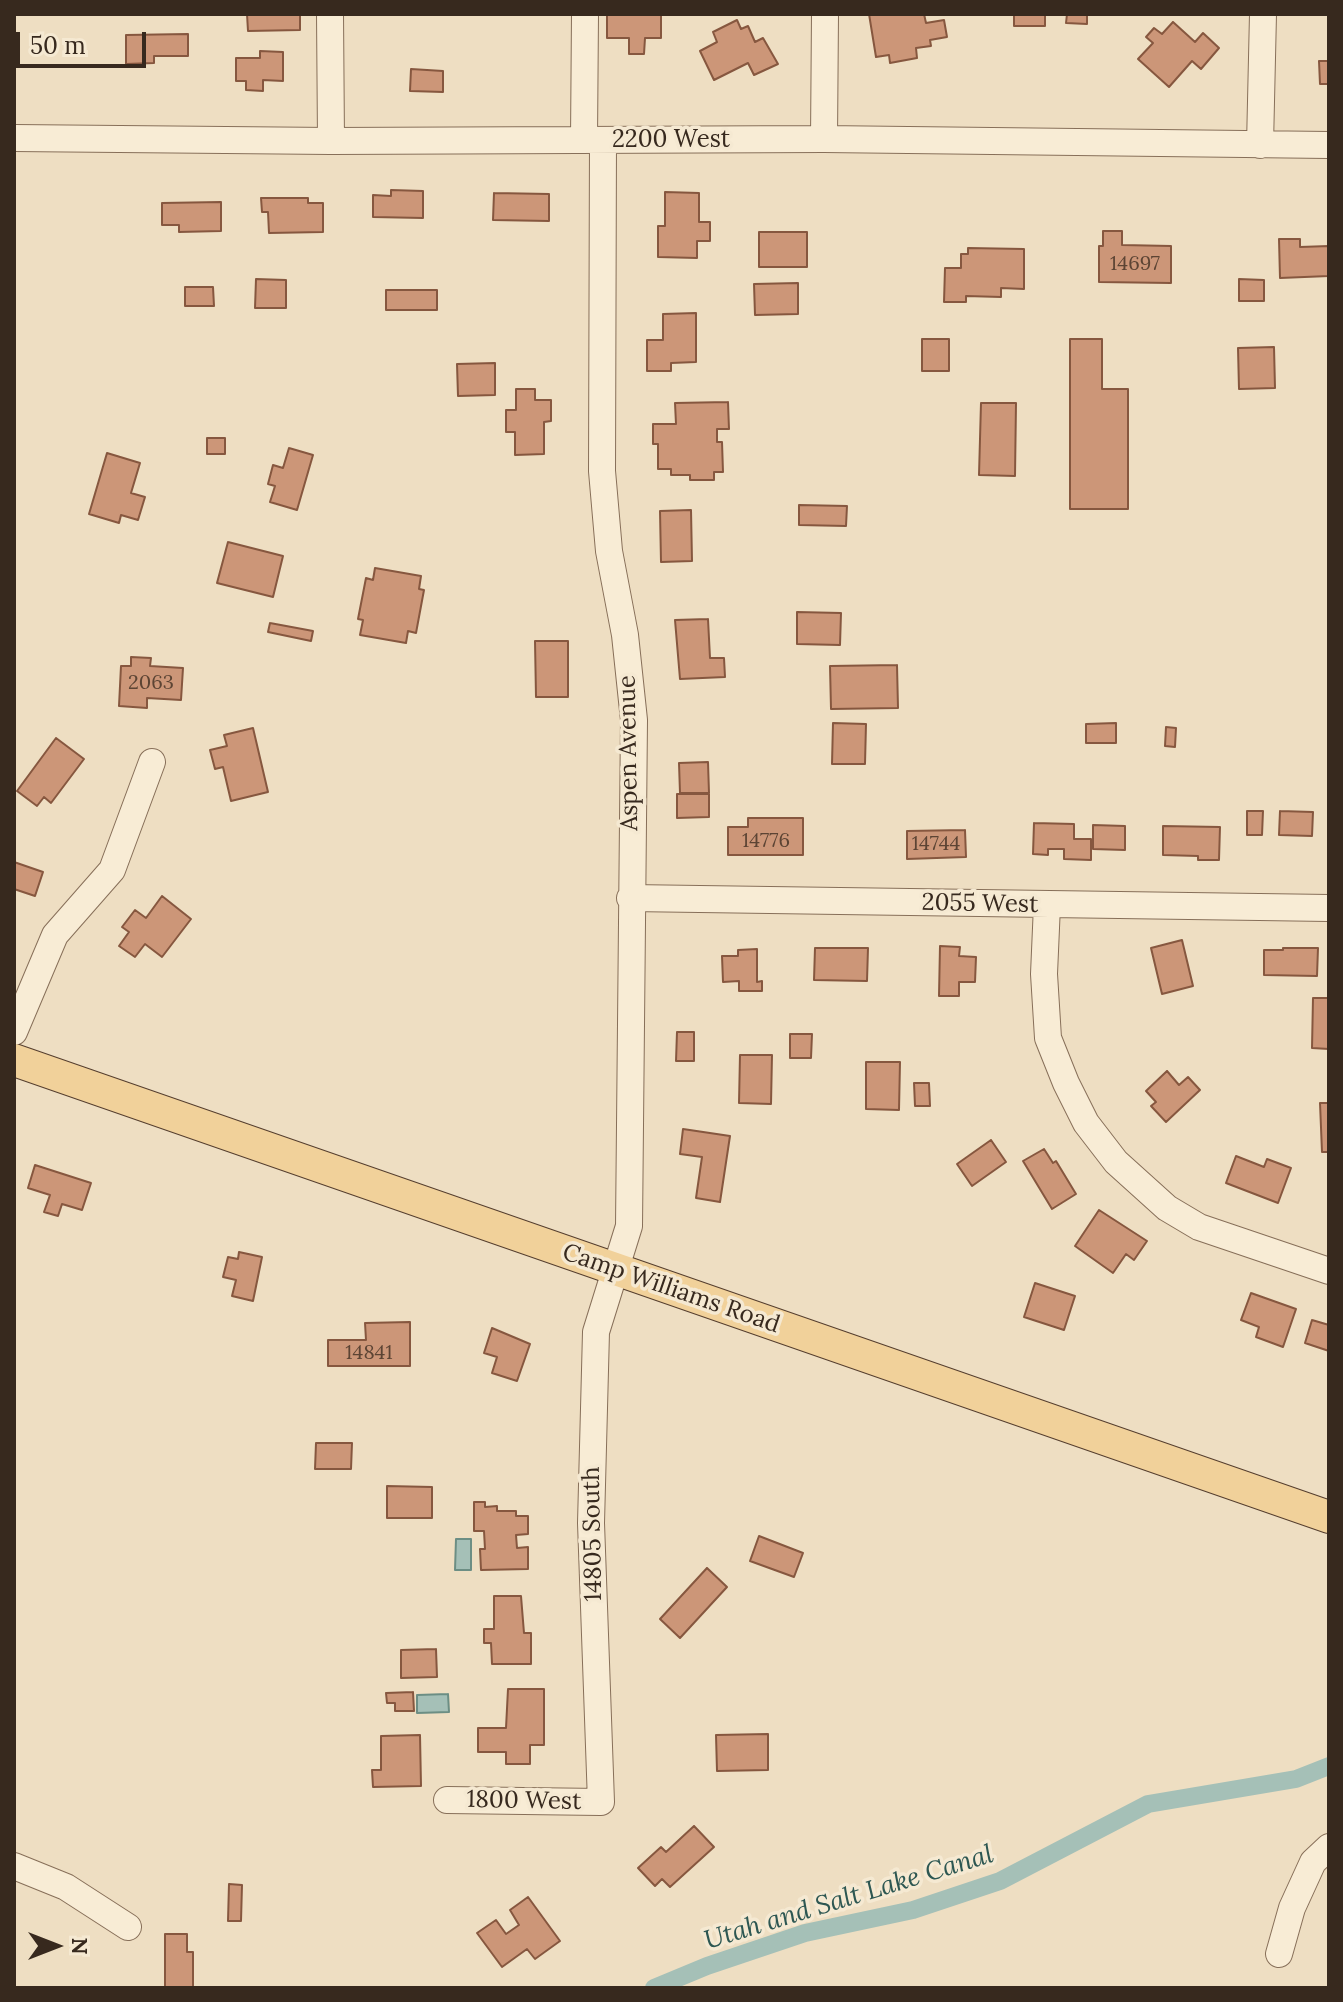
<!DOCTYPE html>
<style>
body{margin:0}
#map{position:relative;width:1343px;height:2002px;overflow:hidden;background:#eedec2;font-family:Lora,serif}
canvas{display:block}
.frame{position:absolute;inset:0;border:16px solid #37291e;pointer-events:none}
.north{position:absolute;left:16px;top:1906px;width:80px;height:80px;-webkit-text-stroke:6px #f5e9d2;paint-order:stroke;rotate:90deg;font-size:22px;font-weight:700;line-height:32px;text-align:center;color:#37291e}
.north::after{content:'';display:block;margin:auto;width:28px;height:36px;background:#37291e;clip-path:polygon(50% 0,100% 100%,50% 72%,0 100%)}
.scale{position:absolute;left:16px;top:32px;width:130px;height:36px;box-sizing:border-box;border:4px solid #37291e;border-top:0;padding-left:10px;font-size:24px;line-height:28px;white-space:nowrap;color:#37291e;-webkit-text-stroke:6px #f5e9d2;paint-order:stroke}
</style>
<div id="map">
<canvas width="1343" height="2002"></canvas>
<div class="frame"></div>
<div class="north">N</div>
<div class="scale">50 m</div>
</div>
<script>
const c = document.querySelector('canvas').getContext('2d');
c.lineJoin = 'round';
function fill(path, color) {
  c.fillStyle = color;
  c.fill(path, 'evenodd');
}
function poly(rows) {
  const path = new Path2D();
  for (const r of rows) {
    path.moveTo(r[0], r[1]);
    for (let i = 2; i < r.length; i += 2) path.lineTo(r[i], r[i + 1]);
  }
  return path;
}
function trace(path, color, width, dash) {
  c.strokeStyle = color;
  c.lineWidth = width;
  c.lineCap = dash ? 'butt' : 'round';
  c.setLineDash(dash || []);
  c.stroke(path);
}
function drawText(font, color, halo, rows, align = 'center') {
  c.font = font + ' Lora,serif';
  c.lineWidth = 7;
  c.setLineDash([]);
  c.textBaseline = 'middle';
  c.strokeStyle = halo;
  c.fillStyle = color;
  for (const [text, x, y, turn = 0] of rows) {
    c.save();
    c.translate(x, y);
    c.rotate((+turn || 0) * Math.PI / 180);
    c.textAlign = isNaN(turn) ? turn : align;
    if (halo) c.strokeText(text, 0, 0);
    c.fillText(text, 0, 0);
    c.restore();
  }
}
const water = poly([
 [456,1539,471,1539,471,1570,455,1570,456,1539],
 [448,1694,449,1712,417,1713,417,1695,448,1694]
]);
fill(water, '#a5c0b7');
trace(water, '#6c8e84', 2);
trace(poly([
 [654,1988,707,1966,805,1933,913,1910,1000,1881,1148,1804,1296,1779,1329,1766]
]), '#a5c0b7', 18);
const building = poly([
 [247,14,300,14,300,30,248,31,247,14],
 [607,14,661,14,661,38,645,38,644,54,629,54,629,38,607,38,607,14],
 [869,14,924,14,926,23,944,20,947,37,930,40,931,46,916,48,917,58,890,63,889,55,876,57,869,14],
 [1014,14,1045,14,1045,26,1014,26,1014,14],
 [1067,14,1087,14,1087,24,1066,23,1067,14],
 [737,20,741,29,748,26,755,42,763,38,778,64,754,75,748,63,714,80,700,51,717,42,713,32,737,20],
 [1173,22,1195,42,1203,33,1219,48,1201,69,1192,61,1169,87,1138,59,1153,43,1146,37,1154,28,1162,34,1173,22],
 [188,34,188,56,154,56,154,63,126,64,126,35,188,34],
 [260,51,283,52,283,81,263,80,263,91,246,90,246,81,236,81,236,58,260,58,260,51],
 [1319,61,1329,61,1329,84,1320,84,1319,61],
 [411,69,443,71,443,92,410,91,411,69],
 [391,190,423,191,423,218,373,217,373,195,391,196,391,190],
 [665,192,699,193,699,222,710,222,710,241,697,241,697,258,658,257,658,226,665,226,665,192],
 [494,193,549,194,549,221,493,220,494,193],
 [261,198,308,198,308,203,323,203,323,232,269,233,268,212,262,212,261,198],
 [221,202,221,231,179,232,179,225,162,225,162,203,221,202],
 [1103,231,1122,231,1122,245,1171,246,1171,283,1099,282,1099,246,1103,246,1103,231],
 [759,232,807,232,807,267,759,267,759,232],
 [1279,239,1300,239,1300,247,1329,246,1329,276,1280,278,1279,239],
 [968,248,1024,249,1024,289,1001,288,1001,297,966,296,966,302,944,302,945,268,961,268,961,254,968,254,968,248],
 [256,279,286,280,286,308,255,308,256,279],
 [1239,279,1264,280,1264,301,1239,301,1239,279],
 [798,283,798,314,755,315,754,284,798,283],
 [185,287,213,287,214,306,185,306,185,287],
 [386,290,437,290,437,310,386,310,386,290],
 [696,313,696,362,671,363,671,371,647,371,647,340,663,340,663,314,696,313],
 [922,339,949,339,949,371,922,371,922,339],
 [1070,339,1102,339,1102,389,1128,389,1128,509,1070,509,1070,339],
 [1274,347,1275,388,1239,389,1238,348,1274,347],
 [495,363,495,395,458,396,457,364,495,363],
 [516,389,535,389,535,400,551,400,551,421,544,422,544,454,515,455,515,432,506,432,506,410,516,410,516,389],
 [728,402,729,429,717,429,717,442,722,442,723,472,714,472,714,480,690,480,690,475,671,475,671,469,658,469,658,444,653,444,653,424,676,424,675,403,728,402],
 [981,403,1016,403,1015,476,979,475,981,403],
 [207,438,225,438,225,454,207,454,207,438],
 [289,448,313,455,297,510,270,502,275,486,268,484,273,465,283,468,289,448],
 [107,453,140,463,131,493,145,497,138,520,121,515,119,523,89,514,107,453],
 [799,505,847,506,846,526,799,525,799,505],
 [691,510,692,561,661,562,660,511,691,510],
 [228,542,283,556,273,597,217,583,228,542],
 [375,568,421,576,419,589,424,590,416,633,408,631,406,643,360,635,363,620,358,619,366,578,373,580,375,568],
 [797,612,841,613,840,645,797,644,797,612],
 [708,619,710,658,724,658,725,677,680,679,675,620,708,619],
 [270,623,313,631,311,641,268,632,270,623],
 [535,641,568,641,568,697,536,697,535,641],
 [131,657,151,658,150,666,183,668,181,700,147,698,147,708,119,706,121,666,131,666,131,657],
 [897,665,898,708,831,709,830,666,897,665],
 [833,723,866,724,865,764,832,764,833,723],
 [1116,723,1116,743,1086,743,1086,724,1116,723],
 [1166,727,1176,728,1175,747,1165,746,1166,727],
 [253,728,268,792,231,801,223,767,215,769,210,750,227,746,224,735,253,728],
 [56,738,84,759,51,803,44,797,37,806,17,791,56,738],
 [708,762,709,793,680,793,679,763,708,762],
 [677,794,709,794,709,817,677,818,677,794],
 [1247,811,1263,811,1262,835,1247,835,1247,811],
 [1280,811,1313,812,1312,836,1279,835,1280,811],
 [748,818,803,818,803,855,728,855,728,827,748,827,748,818],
 [1034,823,1074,824,1074,839,1091,839,1091,860,1064,859,1064,849,1048,849,1048,855,1033,854,1034,823],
 [1093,825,1125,826,1125,850,1093,849,1093,825],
 [1163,826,1220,827,1219,860,1198,860,1198,856,1163,855,1163,826],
 [965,830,966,857,907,859,907,831,965,830],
 [14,862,43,872,35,896,14,889,14,862],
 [162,896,191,919,162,957,145,944,135,957,119,946,129,932,122,927,135,910,146,918,162,896],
 [1182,940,1193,986,1162,994,1151,948,1182,940],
 [940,946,960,947,959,956,976,957,975,982,959,982,959,996,939,996,940,946],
 [815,948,868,948,867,981,814,980,815,948],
 [1283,948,1318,948,1317,976,1264,975,1264,950,1283,950,1283,948],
 [757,949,757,982,762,981,762,991,739,991,739,981,723,982,722,956,738,956,738,950,757,949],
 [1313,998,1329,998,1329,1049,1312,1048,1313,998],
 [677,1032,694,1032,694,1061,676,1061,677,1032],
 [790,1034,812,1034,811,1058,790,1058,790,1034],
 [740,1055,772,1055,771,1104,739,1103,740,1055],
 [866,1062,900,1062,899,1110,866,1109,866,1062],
 [1167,1071,1179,1085,1188,1077,1200,1090,1166,1122,1151,1106,1156,1102,1146,1091,1167,1071],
 [914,1083,929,1083,930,1106,915,1106,914,1083],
 [1320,1103,1329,1103,1329,1152,1322,1152,1320,1103],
 [683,1129,730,1136,720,1202,696,1198,702,1157,680,1154,683,1129],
 [991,1140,1006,1162,972,1186,957,1164,991,1140],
 [1044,1149,1053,1163,1056,1161,1076,1194,1052,1209,1023,1161,1044,1149],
 [1236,1156,1264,1167,1267,1159,1291,1168,1278,1203,1226,1183,1236,1156],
 [35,1165,91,1183,82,1210,62,1204,58,1216,44,1212,50,1195,28,1188,35,1165],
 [1099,1210,1147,1241,1134,1260,1126,1254,1113,1273,1075,1246,1099,1210],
 [239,1252,262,1257,253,1301,232,1296,236,1280,223,1277,228,1257,238,1259,239,1252],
 [1035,1283,1075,1296,1064,1330,1024,1317,1035,1283],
 [1251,1293,1296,1309,1283,1347,1256,1337,1259,1327,1241,1320,1251,1293],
 [1312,1320,1329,1325,1329,1351,1305,1343,1312,1320],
 [410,1322,410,1366,328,1366,328,1340,366,1340,365,1323,410,1322],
 [492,1328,530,1344,517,1381,492,1373,497,1357,484,1353,492,1328],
 [316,1443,352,1443,351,1469,315,1469,316,1443],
 [387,1486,432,1487,432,1518,387,1518,387,1486],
 [474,1502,485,1502,485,1507,497,1506,497,1511,516,1511,516,1516,528,1516,528,1534,516,1535,517,1548,528,1547,528,1569,481,1570,480,1549,485,1549,484,1531,474,1531,474,1502],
 [759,1536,803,1553,794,1577,750,1561,759,1536],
 [707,1568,727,1587,680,1638,660,1619,707,1568],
 [494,1596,521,1596,524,1633,531,1633,531,1664,492,1664,491,1643,484,1643,484,1629,494,1629,494,1596],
 [436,1649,437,1677,401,1678,401,1650,436,1649],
 [508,1689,544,1689,544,1745,530,1745,530,1764,506,1764,506,1752,478,1752,478,1728,506,1728,508,1689],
 [413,1692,414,1711,395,1711,395,1703,387,1703,386,1693,413,1692],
 [768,1734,768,1770,717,1771,716,1735,768,1734],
 [420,1735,421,1786,373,1787,372,1770,381,1770,381,1736,420,1735],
 [694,1826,714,1847,670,1887,662,1879,655,1886,638,1868,661,1847,666,1852,694,1826],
 [229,1884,242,1885,241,1921,228,1921,229,1884],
 [528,1897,560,1941,535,1959,527,1949,502,1967,477,1933,496,1920,506,1934,519,1925,510,1910,528,1897],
 [165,1934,187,1934,187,1952,193,1952,193,1988,165,1988,165,1934]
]);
fill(building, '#cc9678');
trace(building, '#86573f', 2);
const minor = poly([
 [330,14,331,141],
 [14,138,331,141,824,139,1329,145],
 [584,139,585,14],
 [824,139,825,14],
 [1260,145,1263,14],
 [630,898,1329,908],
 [1047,905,1044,974,1048,1038,1066,1083,1086,1123,1116,1162,1167,1208,1199,1227,1329,1271],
 [14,1032,55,935,112,870,152,762],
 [447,1800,601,1802,591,1523,596,1332,629,1226,634,720,625,635,609,551,602,471,603,140],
 [14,1866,66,1887,128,1927],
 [1279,1954,1292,1908,1313,1862,1329,1847]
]);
const major = poly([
 [14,1060,1329,1517]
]);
trace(minor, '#876f59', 28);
trace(major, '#553e2e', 34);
trace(minor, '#f8ecd5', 26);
trace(major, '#f1d19a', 32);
drawText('20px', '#5c4434', null, [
 ["14697",1135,264],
 ["2063",151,683],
 ["14776",766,841],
 ["14744",936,844],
 ["14841",369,1353]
]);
drawText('24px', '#37291e', '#f5e9d2', [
 ["2200 West",671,140],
 ["Aspen Avenue",629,753,-91],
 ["2055 West",980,904,1],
 ["Camp Williams Road",671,1289,19],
 ["14805 South",593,1534,-91],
 ["1800 West",524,1801,1]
]);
drawText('italic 26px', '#2d5752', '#f5e9d2', [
 ["Utah and Salt Lake Canal",849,1898,-17]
]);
</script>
